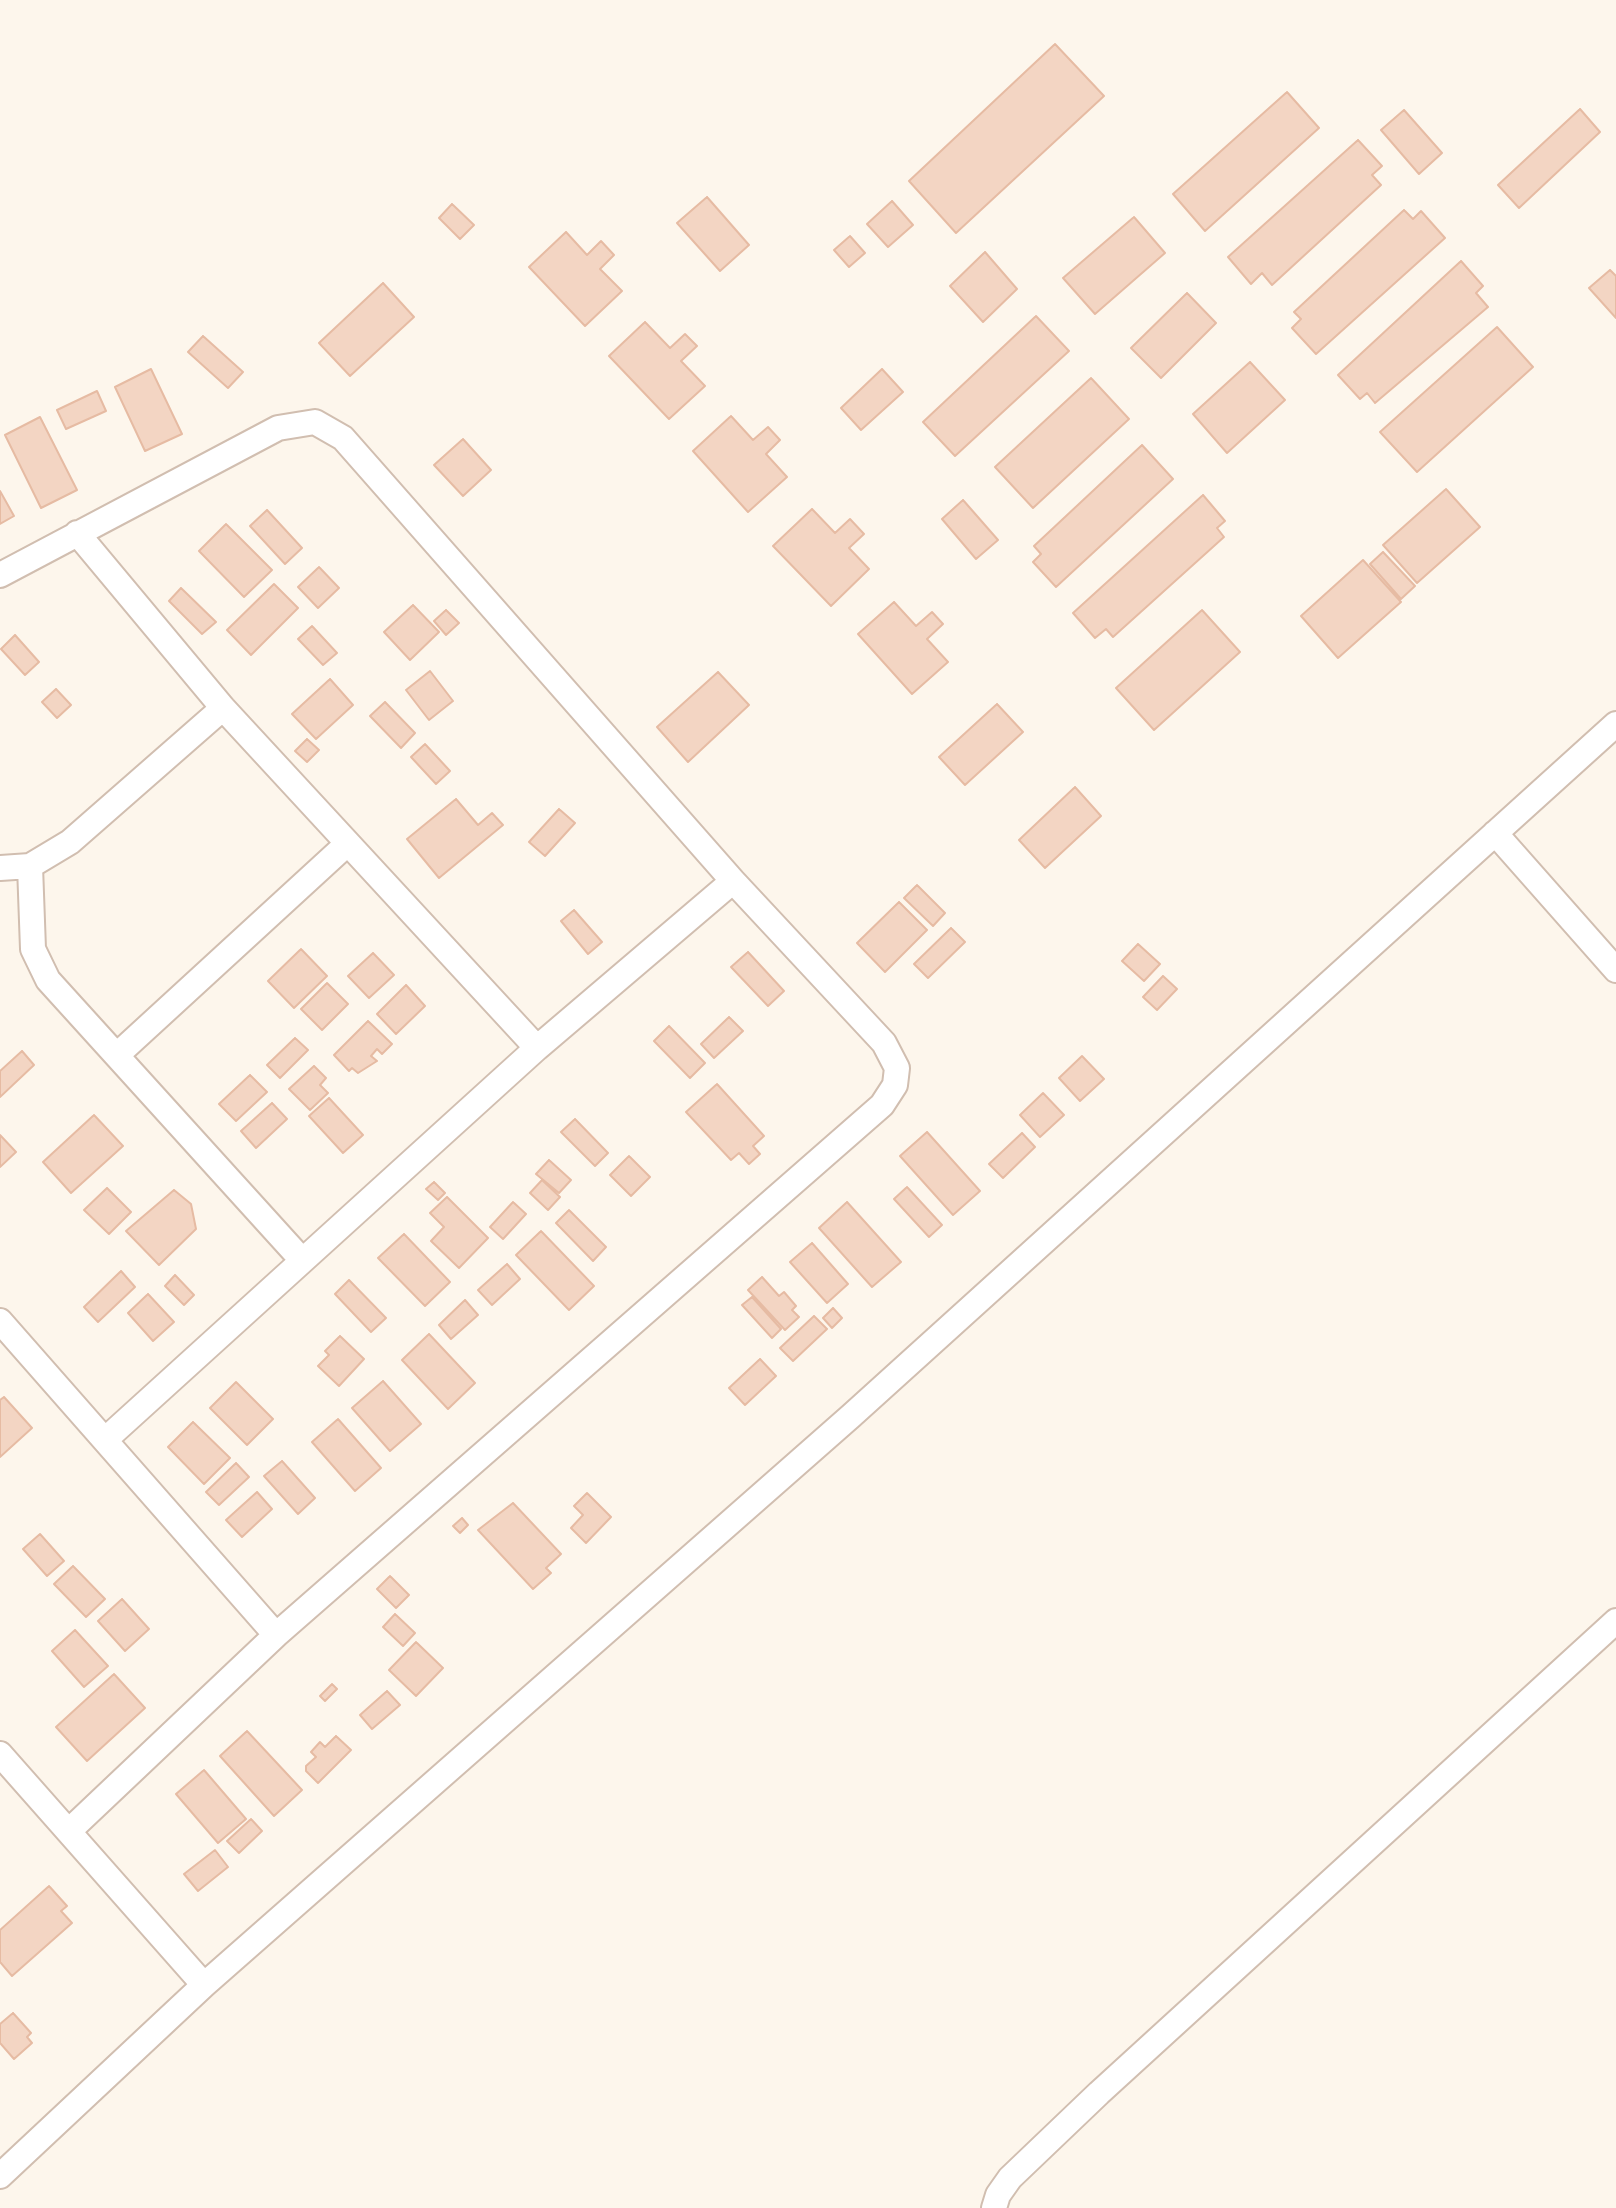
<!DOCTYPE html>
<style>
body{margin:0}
canvas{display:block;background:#fdf6ec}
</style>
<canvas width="1616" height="2208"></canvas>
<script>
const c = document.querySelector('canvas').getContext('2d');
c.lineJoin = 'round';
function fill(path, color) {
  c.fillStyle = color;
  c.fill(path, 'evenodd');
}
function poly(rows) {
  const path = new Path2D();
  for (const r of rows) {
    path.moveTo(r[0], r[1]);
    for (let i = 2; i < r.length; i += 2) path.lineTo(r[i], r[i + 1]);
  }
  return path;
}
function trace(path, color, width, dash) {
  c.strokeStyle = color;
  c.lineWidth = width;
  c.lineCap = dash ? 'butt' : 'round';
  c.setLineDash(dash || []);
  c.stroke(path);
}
const building = poly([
 [1055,44,1104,96,956,233,909,181,1055,44],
 [1287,92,1319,128,1205,231,1173,194,1287,92],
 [1580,109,1600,132,1519,208,1498,185,1580,109],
 [1404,110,1442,153,1419,174,1381,130,1404,110],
 [1358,140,1382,166,1372,175,1381,185,1272,285,1262,273,1251,284,1228,257,1358,140],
 [707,197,749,245,720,271,677,223,707,197],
 [892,201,913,225,888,247,867,224,892,201],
 [452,204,474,225,460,239,439,218,452,204],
 [1404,210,1413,219,1421,211,1445,238,1316,354,1292,328,1301,319,1294,312,1404,210],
 [1134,217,1165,253,1095,314,1063,278,1134,217],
 [566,232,587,255,601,241,614,255,600,269,622,291,585,326,529,267,566,232],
 [850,236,865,253,849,267,834,250,850,236],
 [985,252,1017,289,983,322,950,286,985,252],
 [1461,261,1483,286,1476,293,1488,307,1375,403,1367,393,1360,399,1338,375,1461,261],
 [1610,270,1616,276,1616,318,1589,288,1610,270],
 [383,283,414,317,350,376,319,343,383,283],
 [1187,293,1216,323,1161,378,1131,348,1187,293],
 [1036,316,1069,351,955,456,923,422,1036,316],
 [645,322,670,348,685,334,697,346,681,361,705,386,669,419,609,356,645,322],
 [1497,327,1533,367,1417,472,1380,432,1497,327],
 [203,336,243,372,228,388,188,352,203,336],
 [1250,362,1285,400,1227,453,1193,414,1250,362],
 [151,369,182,434,145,451,115,387,151,369],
 [882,369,903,392,861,430,841,408,882,369],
 [1091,378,1129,419,1033,508,995,467,1091,378],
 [97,391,106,411,66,429,57,410,97,391],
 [731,416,753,440,768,427,780,440,766,454,787,477,748,512,693,451,731,416],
 [40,417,77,490,41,508,5,435,40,417],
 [463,439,491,470,463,496,434,465,463,439],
 [1142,445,1173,479,1056,587,1033,562,1041,554,1034,546,1142,445],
 [1446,489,1480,527,1417,583,1383,545,1446,489],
 [0,491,14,516,0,524,0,491],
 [1203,495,1225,521,1217,528,1224,537,1113,637,1106,629,1095,638,1073,613,1203,495],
 [963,500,998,540,976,559,942,519,963,500],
 [812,509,835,533,850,519,864,534,849,548,869,569,831,606,773,546,812,509],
 [267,510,302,548,285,564,250,526,267,510],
 [226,524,272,570,244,597,199,551,226,524],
 [1383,552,1415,586,1401,599,1370,564,1383,552],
 [1363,560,1401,602,1338,658,1301,616,1363,560],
 [319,567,339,588,318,608,298,587,319,567],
 [274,584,298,608,251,655,227,630,274,584],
 [181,588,216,622,202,634,169,601,181,588],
 [894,602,916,626,932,612,943,624,927,639,948,662,912,694,858,634,894,602],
 [413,605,439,632,410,660,384,632,413,605],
 [446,610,459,623,446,635,434,621,446,610],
 [1202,610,1240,652,1154,730,1116,688,1202,610],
 [312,626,337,653,323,665,298,639,312,626],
 [15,635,39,662,25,675,1,649,15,635],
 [430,671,453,701,429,720,406,690,430,671],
 [718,672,749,705,688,762,657,727,718,672],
 [330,679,353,705,316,739,292,714,330,679],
 [56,689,71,705,57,718,42,702,56,689],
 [385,702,415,733,401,748,370,716,385,702],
 [997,704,1023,732,965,785,939,757,997,704],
 [307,739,319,750,307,762,295,751,307,739],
 [425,744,450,771,436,784,411,757,425,744],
 [1075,787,1101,816,1045,868,1019,840,1075,787],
 [456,799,478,825,492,813,503,825,439,878,407,839,456,799],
 [559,809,575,823,545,856,529,842,559,809],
 [917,885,945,913,933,926,904,898,917,885],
 [899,902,927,930,885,972,857,943,899,902],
 [574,910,602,942,588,954,561,921,574,910],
 [951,928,965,942,928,978,914,964,951,928],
 [1138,944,1160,964,1144,981,1122,961,1138,944],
 [301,949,327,976,294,1008,268,981,301,949],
 [748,952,784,991,768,1006,731,967,748,952],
 [373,953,394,975,369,998,348,976,373,953],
 [1163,976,1177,989,1157,1010,1143,997,1163,976],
 [327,983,348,1004,322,1030,301,1009,327,983],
 [406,985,425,1006,396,1034,377,1014,406,985],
 [729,1017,743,1031,714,1058,701,1044,729,1017],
 [368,1021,392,1044,382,1054,377,1049,371,1056,377,1061,358,1073,352,1068,349,1071,334,1055,368,1021],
 [669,1026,705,1063,690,1078,654,1041,669,1026],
 [295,1038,308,1050,280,1078,267,1065,295,1038],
 [22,1051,34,1065,0,1097,0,1071,22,1051],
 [1082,1056,1104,1079,1080,1101,1059,1078,1082,1056],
 [314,1066,326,1078,320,1085,328,1093,310,1110,289,1089,314,1066],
 [250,1075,267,1092,236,1121,219,1104,250,1075],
 [717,1084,764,1136,753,1146,760,1154,749,1164,739,1153,731,1160,686,1112,717,1084],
 [1043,1093,1064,1115,1040,1137,1020,1115,1043,1093],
 [329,1098,363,1135,343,1153,309,1116,329,1098],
 [272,1103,287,1119,256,1148,241,1131,272,1103],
 [94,1115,123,1146,71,1193,43,1162,94,1115],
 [575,1119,608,1153,595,1166,561,1132,575,1119],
 [927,1132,980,1191,953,1215,900,1156,927,1132],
 [1022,1133,1035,1147,1003,1178,989,1164,1022,1133],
 [0,1135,16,1152,0,1167,0,1135],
 [629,1156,650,1177,631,1196,610,1175,629,1156],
 [549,1160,571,1180,559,1193,536,1174,549,1160],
 [542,1180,560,1197,548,1210,530,1193,542,1180],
 [434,1182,445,1193,438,1200,426,1189,434,1182],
 [907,1187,942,1225,929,1237,894,1199,907,1187],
 [107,1188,131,1212,109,1234,84,1210,107,1188],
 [174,1190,191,1204,196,1229,159,1265,126,1231,174,1190],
 [447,1197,488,1238,459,1268,431,1241,444,1227,430,1213,447,1197],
 [513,1202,526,1214,503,1239,490,1227,513,1202],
 [847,1202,901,1262,872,1287,819,1228,847,1202],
 [569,1210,606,1247,593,1261,556,1223,569,1210],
 [541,1231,594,1286,569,1310,516,1255,541,1231],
 [404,1234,450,1282,425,1306,378,1258,404,1234],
 [812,1243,848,1284,827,1303,790,1262,812,1243],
 [507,1264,520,1279,492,1305,478,1290,507,1264],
 [121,1271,135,1287,98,1322,84,1307,121,1271],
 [175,1275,194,1295,184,1305,165,1286,175,1275],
 [762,1277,779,1296,784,1292,796,1306,792,1310,799,1317,785,1330,748,1290,762,1277],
 [349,1280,386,1318,371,1332,335,1294,349,1280],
 [148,1294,174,1322,153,1341,128,1313,148,1294],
 [752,1297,781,1329,772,1338,742,1305,752,1297],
 [465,1300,478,1315,451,1339,439,1325,465,1300],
 [833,1308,842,1318,832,1328,823,1318,833,1308],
 [814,1316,827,1329,793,1361,780,1348,814,1316],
 [429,1334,475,1383,448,1409,402,1360,429,1334],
 [340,1336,364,1359,339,1386,318,1366,329,1355,325,1351,340,1336],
 [760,1359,776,1376,745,1405,729,1388,760,1359],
 [383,1381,421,1424,390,1451,352,1408,383,1381],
 [236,1382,273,1419,247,1445,210,1408,236,1382],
 [4,1397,32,1428,0,1457,0,1400,4,1397],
 [338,1419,381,1468,355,1491,312,1442,338,1419],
 [193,1422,230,1458,204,1484,168,1447,193,1422],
 [282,1461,315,1498,298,1514,264,1476,282,1461],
 [236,1463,249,1477,219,1505,206,1492,236,1463],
 [257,1492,272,1509,242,1537,226,1520,257,1492],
 [587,1493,611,1517,586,1543,571,1528,583,1515,574,1506,587,1493],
 [513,1503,561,1554,546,1568,551,1573,533,1589,478,1530,513,1503],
 [462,1518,468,1525,460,1533,453,1526,462,1518],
 [40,1534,64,1561,47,1576,23,1549,40,1534],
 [73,1566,105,1599,86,1617,54,1584,73,1566],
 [390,1576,409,1595,396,1608,377,1589,390,1576],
 [122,1599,149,1629,125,1651,98,1621,122,1599],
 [395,1614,415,1633,403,1646,383,1627,395,1614],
 [75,1630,108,1666,84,1687,52,1651,75,1630],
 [416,1642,443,1668,416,1696,389,1670,416,1642],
 [114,1674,145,1708,87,1761,56,1727,114,1674],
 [332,1684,337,1689,325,1701,320,1696,332,1684],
 [387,1691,400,1705,372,1729,360,1715,387,1691],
 [247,1731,302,1790,274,1816,220,1756,247,1731],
 [336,1736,351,1750,318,1783,306,1771,306,1766,316,1757,311,1752,320,1742,325,1747,336,1736],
 [204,1770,246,1819,218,1843,176,1794,204,1770],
 [251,1819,262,1831,239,1853,227,1841,251,1819],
 [215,1850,228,1867,198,1891,184,1874,215,1850],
 [49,1886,67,1906,61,1911,72,1923,12,1976,0,1962,0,1930,49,1886],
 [13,2013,31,2033,27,2037,32,2043,14,2059,0,2043,0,2024,13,2013]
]);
fill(building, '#f3d5c3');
trace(building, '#e6bba3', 2);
const minor = poly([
 [77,533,223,708,537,1048],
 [0,575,278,428,315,422,343,438,733,881,884,1043,897,1068,895,1085,882,1105,276,1635,70,1830],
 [1495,833,1616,970],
 [30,866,33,949,48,980,301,1259],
 [0,868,30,866,70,842,223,708],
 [117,1055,347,844],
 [0,1321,276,1635],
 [106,1439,537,1048,733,881],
 [0,1754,204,1985],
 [0,2176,204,1985,851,1416,1616,724],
 [994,2208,998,2195,1010,2178,1099,2093,1616,1621]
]);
trace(minor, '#d1beb0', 28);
trace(minor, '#fff', 24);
</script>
